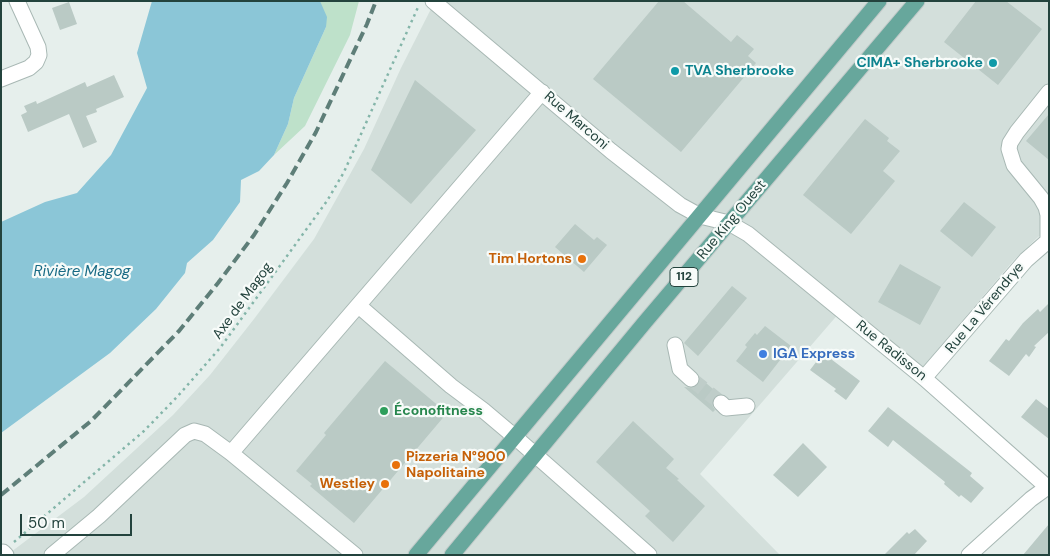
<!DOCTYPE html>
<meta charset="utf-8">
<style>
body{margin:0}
#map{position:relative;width:1050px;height:556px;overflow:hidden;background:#e6efec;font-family:"DM Sans",sans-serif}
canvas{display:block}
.frame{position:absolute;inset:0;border:2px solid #23433d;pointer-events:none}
.scale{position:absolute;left:20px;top:514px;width:112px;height:22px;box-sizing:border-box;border:2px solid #23433d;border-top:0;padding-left:6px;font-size:15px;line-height:18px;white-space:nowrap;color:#23433d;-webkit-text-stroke:4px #f7fbf9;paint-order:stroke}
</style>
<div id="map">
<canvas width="1050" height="556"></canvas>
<div class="frame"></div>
<div class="scale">50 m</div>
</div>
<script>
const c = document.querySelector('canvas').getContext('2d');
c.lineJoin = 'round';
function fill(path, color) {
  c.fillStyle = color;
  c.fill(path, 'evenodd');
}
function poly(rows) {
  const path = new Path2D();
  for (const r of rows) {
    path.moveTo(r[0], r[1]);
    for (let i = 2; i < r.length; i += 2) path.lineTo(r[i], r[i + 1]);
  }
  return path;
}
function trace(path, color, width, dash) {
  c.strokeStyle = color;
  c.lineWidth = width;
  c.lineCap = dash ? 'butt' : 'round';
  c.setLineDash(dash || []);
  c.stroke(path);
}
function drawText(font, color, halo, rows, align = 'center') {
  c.font = font + ' "DM Sans",sans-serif';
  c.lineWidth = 4.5;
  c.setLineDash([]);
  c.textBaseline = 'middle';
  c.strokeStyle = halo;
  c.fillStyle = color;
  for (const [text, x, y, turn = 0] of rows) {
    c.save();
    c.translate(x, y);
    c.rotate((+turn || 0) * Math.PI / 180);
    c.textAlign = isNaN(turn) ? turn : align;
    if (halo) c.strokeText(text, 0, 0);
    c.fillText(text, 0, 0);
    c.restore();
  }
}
fill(poly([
 [435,1,1049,1,1049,231,1038,237,1013,261,915,376,840,312,700,474,780,555,7,555,84,497,173,415,210,375,254,319,314,239,338,196,364,149,401,68]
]), '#d3dfdb');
fill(poly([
 [320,1,359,1,350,35,305,126,274,155,288,124,294,98,326,27]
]), '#bee1ca');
fill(poly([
 [152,1,320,1,327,17,326,27,294,98,288,124,274,155,259,171,241,180,240,202,213,240,187,263,185,273,156,309,110,353,1,433,1,222,45,202,77,193,111,155,147,88,137,53]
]), '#8bc6d7');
fill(poly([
 [659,1,683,1,731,42,737,35,754,49,748,56,756,63,681,152,593,79],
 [976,1,1006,1,1042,29,998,85,944,42],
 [69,2,77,24,60,30,52,8],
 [114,75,124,97,96,109,97,112,86,116,97,142,83,148,69,114,28,132,21,115,27,112,24,106,36,101,37,104,85,82,87,87],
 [415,80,476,130,411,204,371,170],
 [1049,114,1049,160,1026,141],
 [865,119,889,138,887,141,900,151,883,171,895,181,851,234,803,195],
 [964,202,996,227,972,257,940,231],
 [575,224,594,240,597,237,607,245,584,272,555,247],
 [900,264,941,287,920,325,878,302],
 [732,286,747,298,698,356,684,343],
 [1049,303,1049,332,1034,346,1036,347,1029,357,1026,354,1009,376,989,361,1006,339,1009,341,1023,323,1038,309,1040,312],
 [765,326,791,346,763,382,736,361,747,347,745,345,755,333,757,335],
 [823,353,860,381,846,400,834,391,836,389,810,370],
 [385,361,447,413,354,523,310,486,312,484,296,471,326,435,324,433],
 [700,378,719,394,712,400,712,405,715,410,713,412,684,387,694,388,698,385],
 [1036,399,1049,409,1049,439,1021,417],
 [888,407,972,473,970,476,984,488,971,503,961,495,959,497,944,484,945,482,893,440,888,447,868,431],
 [633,421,674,459,666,468,679,479,677,480,705,506,673,542,645,516,650,511,596,462],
 [803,443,827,467,798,497,773,475],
 [1049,524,1049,555,1023,555],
 [915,529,927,541,914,555,884,555,907,532,909,534]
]), '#bacac5');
trace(poly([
 [691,379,721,403]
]), '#bfcdc9', 15, [15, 8]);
const minor = poly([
 [433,1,611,151,680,205,700,216,729,223,748,234,924,378,1047,487],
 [1,79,29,68,36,62,39,55,38,47,17,1],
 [1048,241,1048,215,1046,207,1041,198,1014,165,1009,149,1010,143,1017,132,1049,92],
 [359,306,451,386,483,410,515,437,649,555],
 [675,345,680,369,691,379],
 [924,378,1026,260,1049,240],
 [721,403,726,408,747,406],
 [231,453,542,92],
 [3,552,6,555],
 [52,555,99,516,185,435,194,431,205,434,231,453,355,555],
 [969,555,1031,499,1049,486]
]);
const major = poly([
 [416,555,879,1],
 [452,555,645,322,917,1]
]);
trace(minor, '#a8b8b4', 17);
trace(major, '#c1cac9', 17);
trace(poly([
 [14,542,144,431,177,397,220,348,327,201,344,172,419,5]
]), '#84b5a9', 2.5, [2.5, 4]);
trace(minor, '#fff', 15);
trace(major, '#67a79c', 15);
trace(poly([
 [1,495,91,421,179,331,218,283,254,235,287,183,316,132,367,24,376,1]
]), '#5e7e78', 4, [10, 5]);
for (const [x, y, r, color] of [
 [993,63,5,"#0f9aa8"],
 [675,71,5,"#0f9aa8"],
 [582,259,5,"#e8710a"],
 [763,354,5,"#3f7fe0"],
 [384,411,5,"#2e9e5b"],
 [396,465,5,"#e8710a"],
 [385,484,5,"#e8710a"]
]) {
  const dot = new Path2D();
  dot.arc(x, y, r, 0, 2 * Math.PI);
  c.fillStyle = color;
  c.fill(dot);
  trace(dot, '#f7fbf9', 2);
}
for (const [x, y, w] of [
 [684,277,28]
]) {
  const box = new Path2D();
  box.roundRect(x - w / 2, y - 9.5, w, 19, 4);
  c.fillStyle = '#f7fbf9';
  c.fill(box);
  trace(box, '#23433d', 1);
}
drawText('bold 12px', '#23433d', null, [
 ["112",684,277]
]);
drawText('bold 14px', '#0d838f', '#f7fbf9', [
 ["CIMA+ Sherbrooke",983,63],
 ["TVA Sherbrooke",685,71,"left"]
], 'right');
drawText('14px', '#23433d', '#f7fbf9', [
 ["Rue Marconi",576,121,41],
 ["Rue King Ouest",732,220,-50],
 ["Axe de Magog",243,301,-54],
 ["Rue La Vérendrye",985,308,-50],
 ["Rue Radisson",891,351,39]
]);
drawText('bold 14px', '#c56008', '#f7fbf9', [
 ["Tim Hortons",572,259],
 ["Pizzeria N°900",406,457,"left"],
 ["Napolitaine",406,473,"left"],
 ["Westley",375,484]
], 'right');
drawText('bold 14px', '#366cbe', '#f7fbf9', [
 ["IGA Express",773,354]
], 'left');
drawText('bold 14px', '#27864d', '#f7fbf9', [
 ["Éconofitness",394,411]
], 'left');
drawText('italic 15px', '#186a84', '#f7fbf9', [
 ["Rivière Magog",82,272]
]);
</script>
